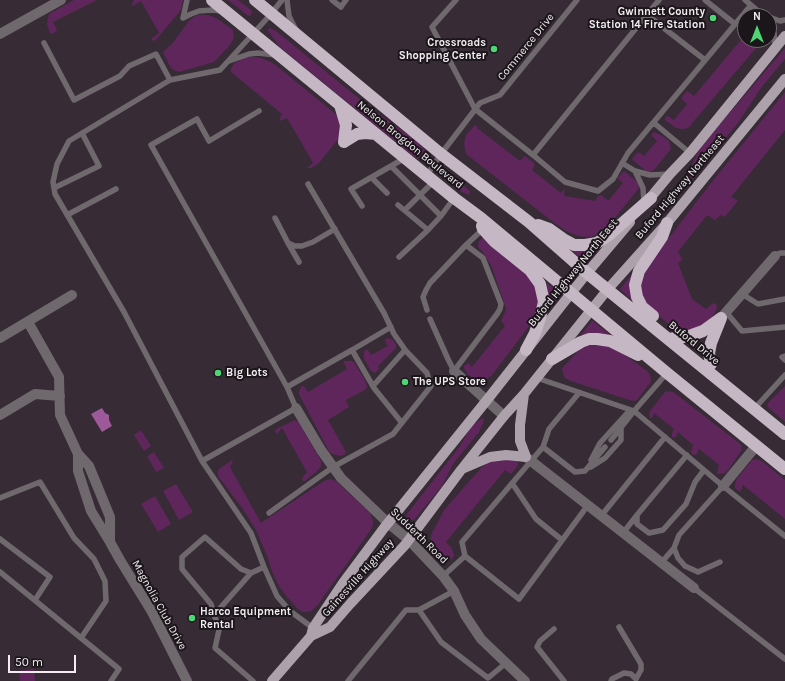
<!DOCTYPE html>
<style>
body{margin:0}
#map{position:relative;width:785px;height:681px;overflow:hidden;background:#372b36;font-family:Karla,sans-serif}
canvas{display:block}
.north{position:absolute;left:737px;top:8px;width:40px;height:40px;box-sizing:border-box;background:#1b161a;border:1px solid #716c70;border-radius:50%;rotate:0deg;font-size:11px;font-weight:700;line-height:16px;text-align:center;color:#f3ecf2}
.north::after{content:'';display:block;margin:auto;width:14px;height:18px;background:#4ed675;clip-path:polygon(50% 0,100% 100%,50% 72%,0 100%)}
.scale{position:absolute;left:8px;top:655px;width:68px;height:18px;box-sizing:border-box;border:2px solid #f3ecf2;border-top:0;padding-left:5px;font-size:12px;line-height:14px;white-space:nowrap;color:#f3ecf2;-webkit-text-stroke:3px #1b161a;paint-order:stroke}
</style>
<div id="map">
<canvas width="785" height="681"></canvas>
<div class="north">N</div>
<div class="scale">50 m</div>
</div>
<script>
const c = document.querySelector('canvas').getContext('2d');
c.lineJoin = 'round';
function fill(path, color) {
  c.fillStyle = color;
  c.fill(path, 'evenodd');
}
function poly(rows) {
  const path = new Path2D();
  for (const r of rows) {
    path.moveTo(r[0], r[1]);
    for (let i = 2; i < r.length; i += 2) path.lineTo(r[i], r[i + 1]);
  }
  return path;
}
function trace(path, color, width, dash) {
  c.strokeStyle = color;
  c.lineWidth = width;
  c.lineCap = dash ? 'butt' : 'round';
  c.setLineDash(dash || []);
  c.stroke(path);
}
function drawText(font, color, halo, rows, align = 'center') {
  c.font = font + ' Karla,sans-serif';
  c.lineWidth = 4;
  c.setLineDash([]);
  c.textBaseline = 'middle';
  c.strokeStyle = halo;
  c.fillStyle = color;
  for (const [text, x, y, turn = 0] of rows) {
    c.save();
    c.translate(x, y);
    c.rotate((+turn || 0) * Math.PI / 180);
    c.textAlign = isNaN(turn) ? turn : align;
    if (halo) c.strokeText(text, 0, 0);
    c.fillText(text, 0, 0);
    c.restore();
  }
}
fill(poly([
 [74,0,97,0,53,22,57,30,54,33,52,34,50,33,47,24,49,14],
 [134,0,183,0,181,10,155,41,152,40,152,38,159,33,141,1,133,6,132,5],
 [228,0,238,0,252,11,251,15,250,16,247,15],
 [197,15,207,15,214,17,219,20,233,30,234,38,230,45,214,62,179,72,174,70,171,68,163,53,164,51,172,44,189,21],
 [270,28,276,31,372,109,418,142,425,151,425,159,423,160,413,156,280,47,268,31,268,29],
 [745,35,745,40,763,40,688,128,683,129,676,128,665,120,665,117,668,116,674,120,687,104,682,99,682,97,687,91,694,96],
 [785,48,785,59,761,88,738,123,687,185,684,183,699,149],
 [247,57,254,57,261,58,273,63,337,115,341,122,340,137,319,163,311,168,307,168,313,163,287,118,280,121,280,118,282,114,231,72,231,68,235,63],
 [785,92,785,130,731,197,737,200,737,202,725,217,721,215,715,220,707,215,678,252,682,259,681,261,678,263,692,299,706,309,712,304,714,303,717,305,717,307,715,313,707,324,701,329,681,331,677,330,673,328,648,306,642,295,641,284,646,269,652,260,711,183],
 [475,125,478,127,477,128,520,161,525,156,534,163,535,165,532,170,561,193,565,188,564,196,596,201,597,197,601,195,608,201,623,183,617,178,624,171,635,180,638,183,639,188,610,224,602,232,598,234,590,237,579,236,573,234,566,231,548,218,466,154,464,144,466,135],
 [654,132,664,137,669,141,671,149,653,171,650,172,646,171,633,160,632,159,638,152,644,156,657,141,652,136,652,134],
 [448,176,453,177,470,191,469,195,455,189,448,178],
 [483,238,488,238,532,277,539,298,533,321,492,375,486,380,481,381,478,381,468,375,464,368,464,366,468,363,472,367,505,326,501,321,505,312,506,309,492,267,482,251,478,247,479,241],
 [570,249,588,250,599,249,588,263],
 [633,273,633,301,620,289],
 [547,283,560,293,561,295,547,312,548,295,547,285],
 [593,321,609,334,609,335,581,335,591,322],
 [385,339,389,338,393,340,396,345,396,348,378,366,379,369,375,373,371,371,364,359,364,352,365,350,368,350,371,355,388,346,385,341],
 [594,345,602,345,611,346,618,350,647,371,650,375,651,380,650,383,637,400,635,401,629,400,571,381,565,378,563,373,562,369,563,367,579,350,587,346],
 [344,361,351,361,354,362,366,382,367,387,365,390,346,400,349,407,328,420,346,452,344,455,339,456,330,453,322,438,299,394,299,392,300,389,302,386,304,386,308,392,347,369,344,363],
 [785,386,785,422,769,408,767,405,768,403],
 [667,391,673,392,676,394,739,443,741,445,742,450,726,473,718,474,717,473,719,465,699,449,696,455,694,455,692,454,691,452,693,445,678,432,675,438,672,437,672,433,674,429,654,413,652,418,650,418,649,415,650,411,665,392],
 [482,418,484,419,483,423,479,432,453,464,442,486,414,520,407,519,406,518,407,514,460,446,471,427],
 [295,420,299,423,321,461,321,466,318,470,305,481,303,481,302,478,307,472,282,428,277,434,275,432,276,429],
 [141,430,151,446,144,451,134,435],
 [154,452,164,468,156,472,147,456],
 [497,458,517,461,518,465,516,468,511,474,505,470,446,542,451,547,454,554,454,556,452,559,450,560,444,561,440,559,435,554,432,548,431,545,431,535,444,510,481,468,488,462],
 [757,459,763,462,785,480,785,519,743,485,740,492,735,488,735,485,736,480,752,460],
 [232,460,233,461,230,467,261,523,324,481,330,479,336,481,370,513,371,516,373,520,373,525,370,531,317,606,311,611,307,612,303,612,298,609,287,597,279,586,273,574,267,556,257,532,245,512,218,476,218,472,219,469],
 [176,484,193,512,179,520,163,491],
 [155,496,171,524,158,532,141,504],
 [34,669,35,681,20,681,19,671]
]), '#5f265c');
fill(poly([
 [102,408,105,413,109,415,109,420,112,426,102,432,91,414]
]), '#9d5999');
trace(poly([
 [287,0,289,16,296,30],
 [332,0,341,7,346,0],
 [456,0,432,27,475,109,533,155,659,0],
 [705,0,735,24],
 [745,0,764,16],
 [647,15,705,60],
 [769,17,780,21,785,20],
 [183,18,191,14,199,11,212,10,221,11],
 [183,18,187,0],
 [769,24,774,33,775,48],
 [44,43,74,100,120,76,129,66,156,54,170,80,220,70,271,14,282,0],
 [229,61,249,54,258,53,275,55],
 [170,80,69,141,57,164,53,182,55,194,124,312,202,461],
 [259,111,209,141,197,119,151,145,287,387],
 [654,123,690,153],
 [533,155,565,182,598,191,613,179,628,153,751,5],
 [622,163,635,171,650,175,670,174],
 [391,166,441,216,454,198],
 [635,171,643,188,644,203],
 [427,175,441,154,480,103,500,95,577,0],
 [372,178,387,193],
 [54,188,99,166,82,133],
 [398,205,428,230,399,257],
 [362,206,351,189,405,158],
 [405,210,434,181],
 [67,215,116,189],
 [275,218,288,243,299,262],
 [428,230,441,216],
 [288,243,295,246,302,246,313,242,335,229],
 [775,256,780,253,785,253],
 [742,294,758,304,785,299],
 [427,310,423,297,426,290,430,283,466,245],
 [726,312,742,331,785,327],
 [430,319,448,359,454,371,497,314,500,309,501,304,483,258,466,245,483,229],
 [391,327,352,350,374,388,402,423],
 [785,356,782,357,785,360],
 [537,378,634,411,667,373],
 [373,386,405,350],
 [754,409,785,375],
 [611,440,634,411,723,486,785,536],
 [543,447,575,472,585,471,605,447],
 [687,455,637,515,637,524,649,533,663,530,686,504,695,482,704,470],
 [591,460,600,443,630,410],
 [591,467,605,458,621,440,621,428],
 [512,483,536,519,562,540],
 [0,498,40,482,74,538,94,559,105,581,106,601,81,638],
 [269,513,333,467,393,434,431,386,427,373,406,351,394,334,384,313,308,184],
 [601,516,665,437],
 [623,533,637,515],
 [0,539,50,577,35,600],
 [465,556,519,599,588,505],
 [720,562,698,572,685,566,678,558,674,548,679,535,723,486],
 [661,563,674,548],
 [0,572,119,669,111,681],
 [443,576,465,556,462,542,543,447,549,429,579,393],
 [694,588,785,659],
 [419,610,441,642,488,678,506,663],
 [214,615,251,573],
 [313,628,290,611,277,596,264,567,251,533,202,461,296,408,287,387,352,350],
 [554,629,540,641,537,647,564,681],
 [253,681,215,648,219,630,211,604,182,569,182,557,205,537,241,569,251,573,264,567],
 [348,681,406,610,419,610,454,591],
 [611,681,612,679,624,673,631,674,636,679,641,670,641,664,619,627]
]), '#6f696e', 5.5);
trace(poly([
 [0,34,61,0],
 [721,318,775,256],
 [28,322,59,377,60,415,78,454,89,466,110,517,110,542],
 [0,338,72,295],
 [454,371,504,416],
 [296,408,321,450,341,478,388,523,409,540,443,576,454,591,465,615,481,639,525,681],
 [0,415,35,394,60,396],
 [78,454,78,471,91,511,110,542,120,560,152,612,187,681],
 [526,457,694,588],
 [723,486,756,446]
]), '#6f696e', 10);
trace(poly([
 [646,203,670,174,690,153,785,36],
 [462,469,490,457,506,455,526,457,520,441,520,425,524,394],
 [311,636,313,628,343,583,384,528,487,400,587,273,630,222],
 [272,681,311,636,330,627,350,604,405,545,461,470,504,416,524,394,608,289,667,223,785,79]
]), '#ada1ab', 10);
trace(poly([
 [212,0,454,198,481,218,667,373,785,469],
 [255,0,441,154,529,222,587,273,785,434],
 [340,105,346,125,344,142],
 [344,142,357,134,365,133,376,134],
 [538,225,549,229,563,239,574,245,585,245,597,243,609,235,651,198],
 [482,226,483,229,494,241,530,270,540,284,544,302,540,318,535,333,526,350],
 [653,316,642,307,637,297,635,285,639,271,662,237,667,223],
 [668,339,684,337,692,335,703,331,721,318],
 [552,359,581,342,589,339,597,339,610,341,638,355],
 [711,364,709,353,711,343,721,318]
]), '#c5b7c4', 12);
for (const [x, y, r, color] of [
 [713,18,4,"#4ed675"],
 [494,49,4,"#4ed675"],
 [218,373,4,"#4ed675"],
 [405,382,4,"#4ed675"],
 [192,618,4,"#4ed675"]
]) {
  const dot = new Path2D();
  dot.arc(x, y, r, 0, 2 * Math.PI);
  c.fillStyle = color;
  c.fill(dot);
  trace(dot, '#1b161a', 1.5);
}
drawText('bold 11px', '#f3ecf2', '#1b161a', [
 ["Gwinnett County",705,12,"right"],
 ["Station 14 Fire Station",705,25,"right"],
 ["Crossroads",486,43,"right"],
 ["Shopping Center",486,56,"right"],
 ["Big Lots",226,373],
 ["The UPS Store",413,382],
 ["Harco Equipment",200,612],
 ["Rental",200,625]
], 'left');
drawText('11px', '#f3ecf2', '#1b161a', [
 ["Commerce Drive",526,47,-51],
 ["Nelson Brogdon Boulevard",410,145,39],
 ["Buford Highway Northeast",680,187,-50],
 ["Buford Highway North East",573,273,-51],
 ["Buford Drive",694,343,39],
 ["Sudderth Road",419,536,44],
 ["Gainesville Highway",358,578,-48],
 ["Magnolia Club Drive",159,605,61]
]);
</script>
